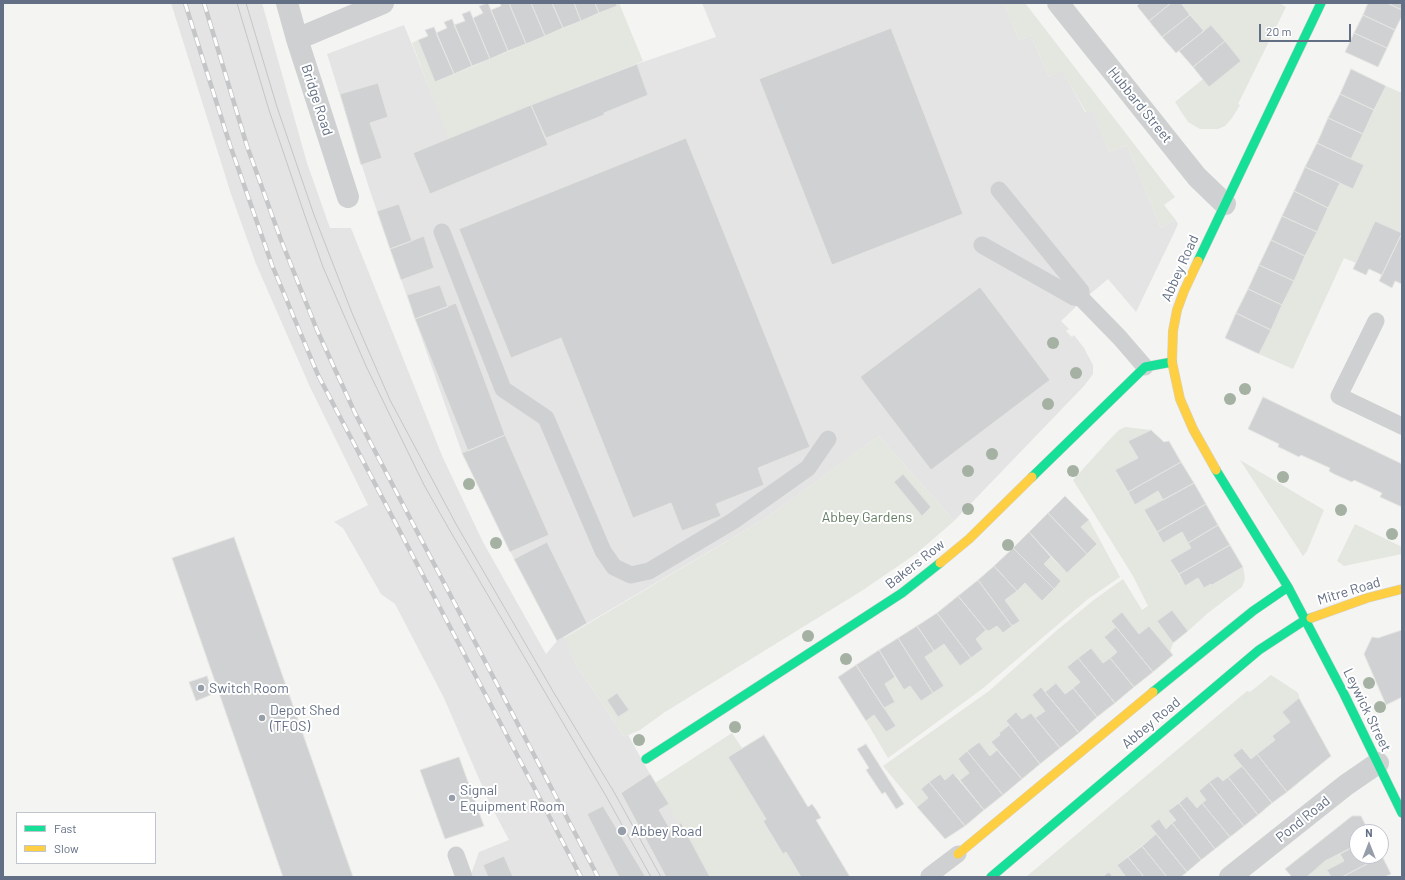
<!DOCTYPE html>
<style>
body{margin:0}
#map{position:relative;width:1405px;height:880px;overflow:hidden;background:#f4f4f2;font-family:Barlow,sans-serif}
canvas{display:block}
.frame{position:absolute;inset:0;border:4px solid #636f84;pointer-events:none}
.legend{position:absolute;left:16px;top:812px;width:140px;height:52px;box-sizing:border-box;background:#fff;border:1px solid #c1c5ce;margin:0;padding:5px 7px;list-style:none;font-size:12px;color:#636f84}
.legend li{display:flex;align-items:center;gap:8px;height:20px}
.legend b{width:20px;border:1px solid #c1c5ce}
.north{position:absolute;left:1349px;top:824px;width:40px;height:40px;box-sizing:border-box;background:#fff;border:1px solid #c1c5ce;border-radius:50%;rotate:0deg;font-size:11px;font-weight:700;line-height:16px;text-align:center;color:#636f84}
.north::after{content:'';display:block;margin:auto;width:14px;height:18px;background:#969eaa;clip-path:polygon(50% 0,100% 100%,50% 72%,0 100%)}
.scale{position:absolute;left:1259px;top:24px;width:92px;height:18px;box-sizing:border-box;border:2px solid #636f84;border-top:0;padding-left:5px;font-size:12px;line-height:14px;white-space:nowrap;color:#636f84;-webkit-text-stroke:3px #fff;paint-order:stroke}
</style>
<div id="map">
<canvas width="1405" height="880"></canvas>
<div class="frame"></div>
<ul class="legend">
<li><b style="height:5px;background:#16e098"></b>Fast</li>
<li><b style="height:5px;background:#ffcf43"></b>Slow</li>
</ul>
<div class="north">N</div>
<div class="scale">20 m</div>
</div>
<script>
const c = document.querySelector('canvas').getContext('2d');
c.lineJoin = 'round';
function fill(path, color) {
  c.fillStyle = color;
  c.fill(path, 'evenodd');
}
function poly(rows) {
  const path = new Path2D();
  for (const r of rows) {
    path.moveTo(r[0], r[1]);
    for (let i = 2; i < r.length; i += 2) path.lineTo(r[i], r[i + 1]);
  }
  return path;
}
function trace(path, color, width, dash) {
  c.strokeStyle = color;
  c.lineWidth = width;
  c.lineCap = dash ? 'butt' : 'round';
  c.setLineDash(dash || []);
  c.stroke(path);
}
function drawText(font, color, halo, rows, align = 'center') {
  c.font = font + ' Barlow,sans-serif';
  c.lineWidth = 4;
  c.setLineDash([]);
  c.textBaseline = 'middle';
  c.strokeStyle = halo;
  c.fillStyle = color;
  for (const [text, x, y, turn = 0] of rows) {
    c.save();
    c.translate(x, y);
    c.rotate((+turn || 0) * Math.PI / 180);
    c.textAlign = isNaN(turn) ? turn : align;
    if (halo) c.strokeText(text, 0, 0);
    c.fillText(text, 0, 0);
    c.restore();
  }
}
fill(poly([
 [171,3,262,3,307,163,330,228,351,228,443,458,483,542,546,654,557,641,514,559,462,453,370,191,327,54,404,25,450,139,531,105,637,64,716,37,702,3,1004,3,1019,40,1031,35,1049,77,1062,70,1085,112,1092,109,1109,152,1127,145,1161,228,1175,219,1178,224,1174,233,1136,312,1108,279,1083,300,1061,321,1069,329,1066,331,1072,337,1074,335,1084,348,1093,365,1093,374,1084,386,954,521,879,436,766,518,564,637,577,667,594,691,624,737,628,735,650,774,681,823,710,877,470,877,479,852,509,840,490,804,444,698,395,604,381,594,343,528,334,522,368,505,310,387,256,264,231,194]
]), '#e4e4e5');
fill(poly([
 [616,3,619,3,643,61,531,105,449,139,412,43,418,40,436,82,617,6],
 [1004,3,1025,3,1175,197,1164,205,1175,219,1161,228,1127,145,1109,152,1092,110,1086,112,1062,71,1049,77,1031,35,1019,40],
 [1181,3,1279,3,1286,7,1238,104,1240,105,1232,118,1225,126,1218,129,1200,129,1188,122,1175,102,1203,79,1240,61,1211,25,1204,31],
 [1386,86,1402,93,1402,233,1375,221,1356,263,1344,258,1293,369,1259,354,1340,183,1353,189,1364,165,1351,159],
 [1125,427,1151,430,1128,441,1138,458,1115,471,1135,505,1158,491,1163,500,1144,511,1163,543,1182,532,1191,548,1170,560,1185,586,1198,578,1204,588,1211,584,1213,585,1243,567,1245,579,1242,587,1208,613,1188,631,1172,610,1157,621,1173,643,1170,652,1149,626,1139,634,1121,613,1111,621,1116,627,1104,637,1117,652,1103,663,1090,648,1067,667,1080,682,1065,694,1056,683,1045,692,1041,687,1032,695,1045,711,1035,718,1031,713,1022,719,1016,713,1006,721,1009,725,999,733,1000,735,991,742,997,750,990,756,978,742,958,759,969,773,960,780,953,773,945,780,939,774,921,789,928,798,917,807,883,766,989,691,1056,631,1095,599,1123,579,1142,610,1148,606,1133,576,1073,480,1111,438,1119,430],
 [879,436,954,521,917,553,863,590,665,712,640,730,624,737,594,691,577,667,564,638,766,518],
 [1240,460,1324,510,1307,551,1303,556],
 [1089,520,1120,577,1088,599,982,689,888,758,866,721,874,715,886,732,896,726,884,708,895,701,885,684,895,677,904,690,910,686,921,701,943,686,925,657,944,644,960,666,983,649,976,639,986,630,989,631,997,626,1003,633,1019,621,1005,600,1025,583,1061,581,1044,564,1051,557,1067,573,1087,554,1081,527],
 [1355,524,1402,547,1402,554,1344,566,1337,561],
 [1271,675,1297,692,1299,695,1299,698,1283,712,1290,722,1272,736,1275,740,1251,759,1243,748,1234,755,1242,766,1223,781,1218,776,1199,791,1206,800,1197,808,1187,796,1168,811,1176,820,1166,829,1159,820,1150,826,1156,834,1117,865,1126,877,1113,877,1109,872,1102,877,1026,877,1247,691,1250,692],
 [732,733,742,748,728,757,766,819,763,821,782,853,786,852,801,877,710,877,655,783],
 [1340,854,1344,861,1331,877,1307,877,1325,861]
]), '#e3e7e0');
const building = poly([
 [488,3,508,51,490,59,473,18,483,13,479,6,488,3],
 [500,3,509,3,526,44,508,51,491,10,501,6,500,3],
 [509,3,531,3,545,36,526,44,509,3],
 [531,3,552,3,563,28,545,36,531,3],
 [552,3,574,3,581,21,563,28,552,3],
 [574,3,595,3,599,13,581,21,574,3],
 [595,3,616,3,617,6,599,13,595,3],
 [1140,3,1171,3,1149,21,1137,6,1140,3],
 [1171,3,1181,3,1190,15,1162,37,1149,21,1171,3],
 [1368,3,1387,3,1402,10,1402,16,1395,30,1363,15,1368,3],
 [1387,3,1402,3,1402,10,1387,3],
 [470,11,490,59,472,66,454,25,465,21,462,14,470,11],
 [1190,15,1204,31,1176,53,1162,37,1190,15],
 [1363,15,1395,30,1387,48,1354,33,1363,15],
 [452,19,472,66,454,74,436,33,447,28,444,22,452,19],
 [1211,25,1225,41,1193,67,1179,51,1211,25],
 [434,27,454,74,435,82,418,40,428,36,425,30,434,27],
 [891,28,963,214,832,265,759,79,891,28],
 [1354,33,1387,48,1378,67,1345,52,1354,33],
 [1225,41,1241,61,1209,87,1193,67,1225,41],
 [637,64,648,95,604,113,604,115,546,138,531,105,637,64],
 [1351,69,1386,86,1374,110,1340,94,1351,69],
 [378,83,388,117,370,123,382,158,361,165,340,94,378,83],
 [1340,94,1374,110,1363,134,1328,118,1340,94],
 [531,105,548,145,430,194,413,153,531,105],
 [1328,118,1363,134,1351,159,1317,143,1328,118],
 [686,138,810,447,758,468,764,485,716,504,721,516,682,531,671,503,633,518,561,338,511,358,459,229,686,138],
 [1317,143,1364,165,1353,189,1305,167,1317,143],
 [1305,167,1340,183,1328,208,1294,191,1305,167],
 [1294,191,1328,208,1317,232,1282,216,1294,191],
 [399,204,412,241,390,249,377,211,399,204],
 [1282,216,1317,232,1305,256,1271,240,1282,216],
 [1375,221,1402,233,1382,275,1369,269,1366,275,1353,269,1375,221],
 [1402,233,1402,284,1395,281,1392,288,1379,281,1402,233],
 [424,236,434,268,401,280,390,249,424,236],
 [1271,240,1305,256,1294,281,1259,265,1271,240],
 [1259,265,1294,281,1282,305,1248,289,1259,265],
 [440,285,448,307,415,319,407,295,440,285],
 [980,287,1050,380,931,470,860,377,980,287],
 [1248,289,1282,305,1271,330,1236,313,1248,289],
 [456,303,505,435,468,451,415,319,456,303],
 [1236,313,1271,330,1259,354,1225,338,1236,313],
 [1263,397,1402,464,1402,507,1380,497,1382,493,1354,480,1352,482,1334,474,1329,471,1330,468,1301,455,1299,457,1283,449,1278,447,1279,444,1248,429,1263,397],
 [1151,430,1164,442,1169,441,1181,462,1128,492,1115,470,1138,458,1128,441,1151,430],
 [505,435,549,535,510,552,462,453,505,435],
 [1181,462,1194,483,1163,500,1158,491,1135,505,1128,492,1181,462],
 [903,474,931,507,922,516,894,482,903,474],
 [1194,483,1206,504,1157,532,1144,510,1194,483],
 [1065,496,1089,520,1081,527,1097,544,1087,554,1048,513,1065,496],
 [1206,504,1218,525,1188,543,1182,532,1163,543,1157,532,1206,504],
 [1048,513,1087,554,1067,573,1029,532,1048,513],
 [1218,525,1230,545,1179,574,1170,560,1191,548,1188,543,1218,525],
 [1029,532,1051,557,1044,564,1061,581,1054,589,1013,548,1029,532],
 [234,537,353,877,283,877,172,558,234,537],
 [547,542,587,623,557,641,514,559,547,542],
 [1230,545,1243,567,1212,585,1211,584,1204,588,1198,578,1185,586,1179,574,1230,545],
 [1013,548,1054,589,1042,601,1025,583,1017,591,994,566,1013,548],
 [994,566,1017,591,1005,600,1020,621,1012,626,978,580,994,566],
 [978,580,1012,626,1003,633,997,626,989,631,986,630,958,596,978,580],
 [958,596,986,630,976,639,983,649,971,658,937,613,958,596],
 [1172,610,1188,631,1173,643,1157,621,1172,610],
 [1122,612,1139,634,1149,626,1173,655,1153,672,1111,621,1122,612],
 [937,613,971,658,960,666,944,644,934,651,917,626,937,613],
 [917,626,934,651,925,657,944,686,933,693,898,638,917,626],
 [1116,627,1153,672,1134,687,1110,658,1117,652,1104,637,1116,627],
 [1402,630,1402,697,1386,705,1364,654,1372,637,1378,638,1402,630],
 [898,638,933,693,921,701,910,686,904,690,879,650,898,638],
 [1091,648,1103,663,1110,658,1134,687,1115,703,1078,658,1091,648],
 [879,650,895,677,885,684,895,702,884,708,856,665,879,650],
 [1078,658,1115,703,1097,717,1073,688,1080,682,1067,667,1078,658],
 [856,665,896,726,886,732,874,715,866,721,838,677,856,665],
 [207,676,213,694,196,701,189,682,207,676],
 [1056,683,1065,694,1073,688,1097,717,1079,733,1045,692,1056,683],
 [1041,687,1079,733,1060,748,1035,718,1045,711,1032,695,1041,687],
 [617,693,629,710,618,717,607,700,617,693],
 [1299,698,1331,756,1287,792,1257,754,1275,740,1272,736,1290,722,1282,712,1299,698],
 [1016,712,1022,719,1031,713,1060,748,1040,764,1006,721,1016,712],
 [1009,725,1040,764,1022,779,991,742,1000,735,999,733,1009,725],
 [764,735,808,807,812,804,817,811,821,818,816,820,850,877,801,877,786,852,783,854,763,821,766,819,728,757,764,735],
 [979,742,990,756,997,750,1022,779,1003,795,967,751,979,742],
 [866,744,904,804,896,809,885,792,882,794,866,770,869,768,857,749,866,744],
 [1242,748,1251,759,1257,754,1287,792,1272,803,1233,755,1242,748],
 [967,751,1003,795,984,810,960,780,969,773,958,759,967,751],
 [459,757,484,826,445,839,420,770,459,757],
 [1242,766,1272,803,1258,815,1228,777,1242,766],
 [953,773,984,810,965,826,929,782,940,774,945,780,953,773],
 [650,774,669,804,659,810,670,829,681,823,710,877,666,877,621,793,650,774],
 [1218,776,1223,781,1228,777,1258,815,1244,826,1209,782,1218,776],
 [929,782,965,826,945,839,917,807,928,798,921,789,929,782],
 [1209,782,1244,826,1230,837,1202,803,1206,800,1199,791,1209,782],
 [1187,796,1197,808,1202,803,1230,837,1215,849,1179,803,1187,796],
 [1179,803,1215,849,1201,860,1172,823,1176,820,1168,811,1179,803],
 [603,806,645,876,646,877,619,877,587,814,603,806],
 [1352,816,1361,816,1369,832,1357,832,1357,845,1325,861,1307,877,1292,877,1285,869,1352,816],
 [1159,819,1166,829,1172,823,1201,860,1187,872,1150,826,1159,819],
 [1156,834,1187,872,1181,877,1167,877,1142,846,1156,834],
 [1357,845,1357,856,1381,856,1381,855,1382,856,1342,877,1331,877,1327,870,1344,861,1340,854,1357,845],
 [1142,846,1167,877,1144,877,1128,857,1142,846],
 [504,856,513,877,488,877,483,865,504,856],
 [1382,856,1391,874,1384,877,1342,877,1382,856],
 [1128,857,1144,877,1126,877,1117,865,1128,857],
 [1109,872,1113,877,1102,877,1109,872]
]);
fill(building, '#d0d1d2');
trace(building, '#e4e4e2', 1);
const fast = poly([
 [1198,261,1321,3],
 [1216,470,1288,587,1344,694,1402,813],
 [1032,477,1145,367,1172,362],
 [1153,692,1253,611,1288,587],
 [646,759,902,593,940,563],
 [991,877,1259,650,1305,620,1311,618]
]);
const slow = poly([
 [1198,261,1184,291,1177,310,1173,331,1172,362,1180,399,1193,429,1216,470],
 [940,563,969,539,1032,477],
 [1311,618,1367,598,1402,589],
 [958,854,1153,692]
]);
trace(fast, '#d0d2d2', 10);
trace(slow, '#d0d2d2', 10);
trace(poly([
 [999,190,1081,291,1081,298],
 [442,232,503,389,546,418,603,551,614,567,631,575,649,571,733,521,808,468,828,439],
 [982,245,1074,297,1081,298,1120,338,1145,367],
 [1376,321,1339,396,1402,426],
 [456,855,464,877],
 [929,876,958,854]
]), '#cfd0d1', 17);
trace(poly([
 [287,3,297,39,348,197],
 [1058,3,1197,177,1225,204],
 [297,39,383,3],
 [1230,877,1346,785,1378,763]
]), '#cfd0d1', 22);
trace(fast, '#16e098', 9);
trace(slow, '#ffcf43', 9);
trace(poly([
 [237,3,269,110,306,219,323,267,366,366,424,485,449,529,606,796,651,877],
 [246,3,277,107,314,215,352,313,390,400,456,524,554,693,614,792,661,877]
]), '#c5c6c7', 1);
const rail = poly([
 [185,3,230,145,272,265,318,375,581,877],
 [204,3,247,146,281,240,317,330,355,413,598,877]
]);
trace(rail, '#c5c6c7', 4.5);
trace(rail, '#fff', 3, [9]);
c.fillStyle = '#a4b1a3';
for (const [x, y] of [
 [1053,343],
 [1076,373],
 [1245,389],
 [1230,399],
 [1048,404],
 [992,454],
 [968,471],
 [1073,471],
 [1283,477],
 [469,484],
 [968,509],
 [1341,510],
 [1392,534],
 [496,543],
 [1008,545],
 [808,636],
 [846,659],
 [1369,683],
 [1380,707],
 [735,727],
 [639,740]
]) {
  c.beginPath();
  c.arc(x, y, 6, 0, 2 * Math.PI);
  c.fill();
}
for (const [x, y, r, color] of [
 [201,688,4,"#969eaa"],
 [262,718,4,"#969eaa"],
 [452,798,4,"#969eaa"],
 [622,831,5,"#969eaa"]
]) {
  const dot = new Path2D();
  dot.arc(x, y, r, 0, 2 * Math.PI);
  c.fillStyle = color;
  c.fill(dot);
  trace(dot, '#fff', 1.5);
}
drawText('14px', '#636f84', '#fff', [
 ["Bridge Road",317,100,72],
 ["Hubbard Street",1140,105,51],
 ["Abbey Road",1180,268,-66],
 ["Bakers Row",915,564,-38],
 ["Mitre Road",1349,591,-17],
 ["Leywick Street",1367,710,64],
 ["Abbey Road",1151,723,-40],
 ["Pond Road",1303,819,-39]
]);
drawText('14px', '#637b62', '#fff', [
 ["Abbey Gardens",867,517]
]);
drawText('14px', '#636f84', '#fff', [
 ["Switch Room",209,688],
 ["Depot Shed",270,710],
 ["(TFOS)",270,726],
 ["Signal",460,790],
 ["Equipment Room",460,806],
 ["Abbey Road",631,831]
], 'left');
</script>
